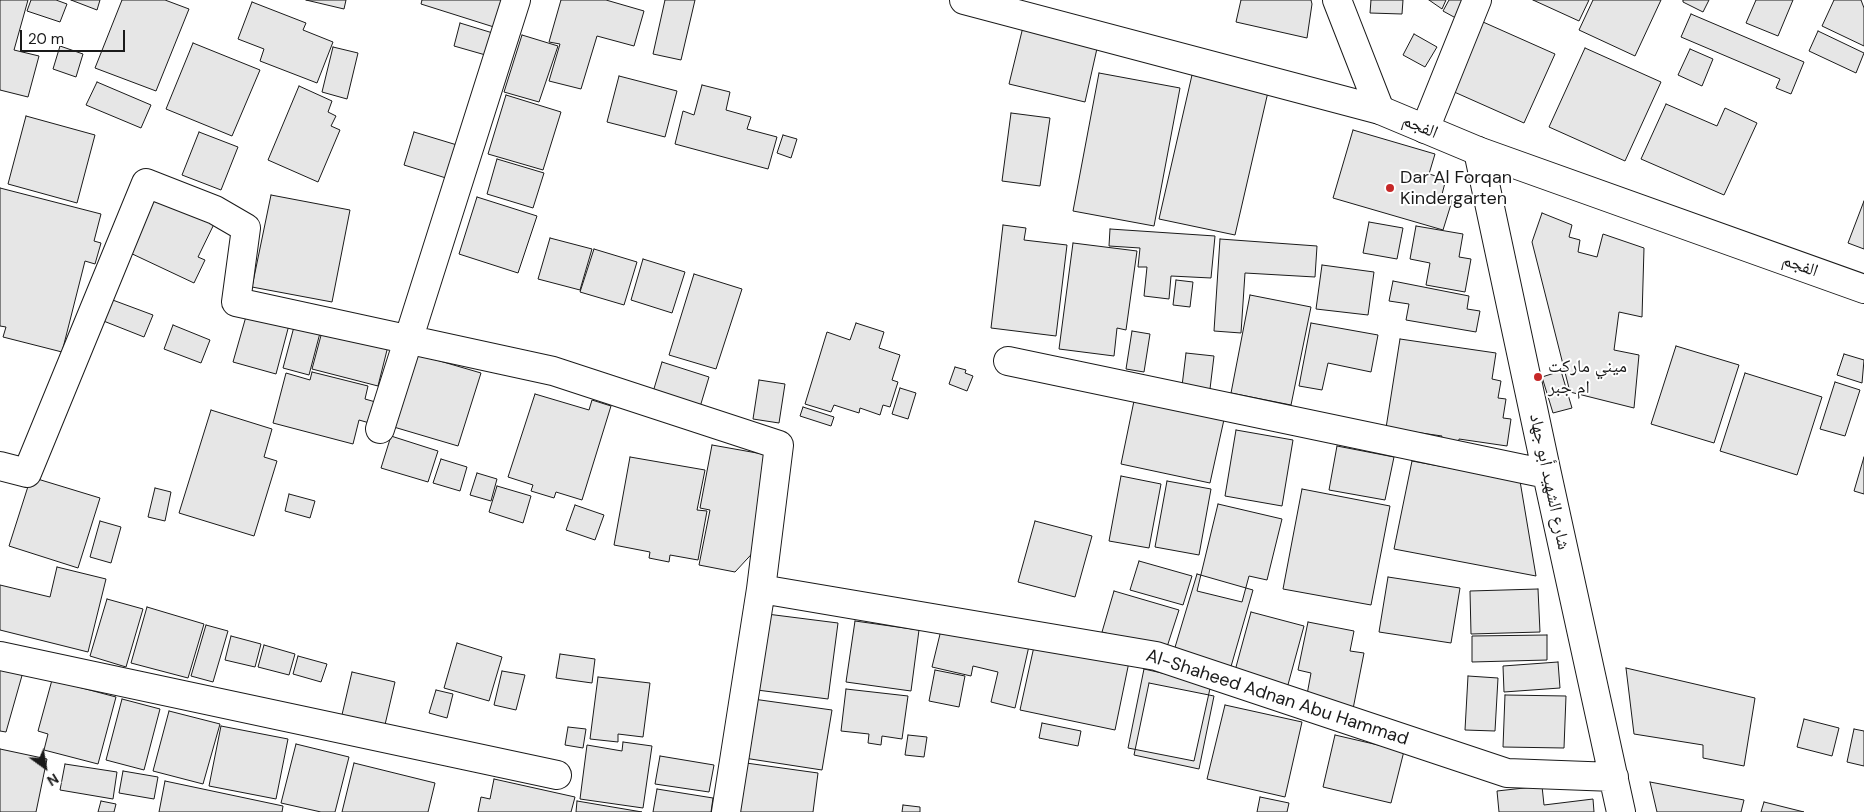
<!DOCTYPE html>
<meta charset="utf-8">
<style>
body{margin:0}
#map{position:relative;width:1864px;height:812px;overflow:hidden;background:#fff;font-family:"DM Sans",sans-serif}
canvas{display:block}
.north{position:absolute;left:20px;top:742px;width:50px;height:50px;-webkit-text-stroke:4px #fff;paint-order:stroke;rotate:148deg;font-size:14px;font-weight:700;line-height:20px;text-align:center;color:#1a1a1a}
.north::after{content:'';display:block;margin:auto;width:18px;height:22px;background:#1a1a1a;clip-path:polygon(50% 0,100% 100%,50% 72%,0 100%)}
.scale{position:absolute;left:20px;top:30px;width:105px;height:22px;box-sizing:border-box;border:2px solid #1a1a1a;border-top:0;padding-left:6px;font-size:15px;line-height:18px;white-space:nowrap;color:#1a1a1a;-webkit-text-stroke:4px #fff;paint-order:stroke}
</style>
<div id="map">
<canvas width="1864" height="812"></canvas>
<div class="north">N</div>
<div class="scale">20 m</div>
</div>
<script>
const c = document.querySelector('canvas').getContext('2d');
c.lineJoin = 'round';
function fill(path, color) {
  c.fillStyle = color;
  c.fill(path, 'evenodd');
}
function poly(rows) {
  const path = new Path2D();
  for (const r of rows) {
    path.moveTo(r[0], r[1]);
    for (let i = 2; i < r.length; i += 2) path.lineTo(r[i], r[i + 1]);
  }
  return path;
}
function trace(path, color, width, dash) {
  c.strokeStyle = color;
  c.lineWidth = width;
  c.lineCap = dash ? 'butt' : 'round';
  c.setLineDash(dash || []);
  c.stroke(path);
}
function drawText(font, color, halo, rows, align = 'center') {
  c.font = font + ' "DM Sans","Noto Naskh Arabic",sans-serif';
  c.lineWidth = 4;
  c.setLineDash([]);
  c.textBaseline = 'middle';
  c.strokeStyle = halo;
  c.fillStyle = color;
  for (const [text, x, y, turn = 0] of rows) {
    c.save();
    c.translate(x, y);
    c.rotate((+turn || 0) * Math.PI / 180);
    c.textAlign = isNaN(turn) ? turn : align;
    if (halo) c.strokeText(text, 0, 0);
    c.fillText(text, 0, 0);
    c.restore();
  }
}
const building = poly([
 [0,0,28,0,14,50,39,56,28,97,0,90,0,0],
 [31,0,56,0,67,4,60,22,27,11,31,0],
 [71,0,100,0,97,10,71,0],
 [122,0,165,0,189,9,156,91,95,68,122,0],
 [306,0,346,0,344,9,306,0],
 [422,0,505,0,497,28,421,4,422,0],
 [561,0,606,0,644,11,634,46,597,36,581,89,549,81,560,44,549,42,561,0],
 [665,0,695,0,681,60,653,54,665,0],
 [1241,0,1311,0,1312,4,1307,38,1236,22,1241,0],
 [1371,0,1403,0,1402,14,1370,13,1371,0],
 [1429,0,1446,0,1442,9,1429,0],
 [1449,0,1470,0,1463,22,1443,11,1449,0],
 [1533,0,1589,0,1579,21,1533,0],
 [1593,0,1661,0,1635,56,1579,30,1593,0],
 [1683,0,1709,0,1703,12,1683,2,1683,0],
 [1756,0,1793,0,1778,36,1746,23,1756,0],
 [1834,0,1861,0,1864,8,1864,46,1822,26,1834,0],
 [252,2,306,23,303,30,333,42,317,83,260,61,264,49,238,39,252,2],
 [1691,14,1804,62,1791,94,1776,88,1780,79,1681,37,1691,14],
 [1483,22,1555,54,1524,123,1452,91,1483,22],
 [460,23,496,34,489,56,454,46,460,23],
 [1023,27,1098,44,1085,102,1009,84,1023,27],
 [1818,31,1864,53,1856,73,1809,51,1818,31],
 [1414,34,1437,47,1425,67,1403,55,1414,34],
 [522,35,558,46,539,102,504,92,522,35],
 [193,43,260,70,232,136,166,109,193,43],
 [60,46,83,54,76,77,53,69,60,46],
 [333,47,358,53,347,99,322,92,333,47],
 [1585,48,1661,82,1625,161,1549,127,1585,48],
 [1690,49,1713,59,1702,86,1678,75,1690,49],
 [1099,73,1180,88,1154,226,1073,211,1099,73],
 [1192,75,1268,92,1235,235,1159,219,1192,75],
 [619,76,677,91,665,137,607,122,619,76],
 [97,82,151,105,141,128,86,105,97,82],
 [702,85,730,92,726,110,751,117,747,129,777,137,768,169,675,144,683,111,694,115,702,85],
 [299,86,332,101,328,112,336,116,331,126,340,130,318,182,268,160,299,86],
 [506,95,561,112,543,170,488,154,506,95],
 [1666,104,1717,126,1725,108,1757,123,1724,195,1641,159,1666,104],
 [1011,113,1050,118,1040,186,1002,181,1011,113],
 [26,116,95,135,77,203,8,184,26,116],
 [1353,130,1435,154,1429,174,1446,179,1441,198,1452,201,1443,230,1333,198,1353,130],
 [199,132,238,147,221,190,182,175,199,132],
 [414,132,457,145,446,178,404,165,414,132],
 [783,135,797,139,791,158,777,153,783,135],
 [497,159,544,173,533,208,487,194,497,159],
 [0,188,101,214,94,241,101,243,95,264,85,261,62,352,3,337,6,327,0,326,0,188],
 [155,191,216,220,198,257,205,260,194,283,126,251,155,191],
 [271,195,350,210,332,302,252,287,271,195],
 [477,197,537,216,518,273,459,254,477,197],
 [1864,201,1864,249,1848,243,1864,201],
 [1542,213,1572,225,1569,237,1580,240,1578,252,1597,257,1603,234,1644,248,1642,317,1619,312,1614,350,1639,355,1634,408,1570,392,1532,242,1542,213],
 [1369,222,1403,228,1397,259,1363,253,1369,222],
 [1003,225,1026,228,1024,240,1067,245,1056,336,991,328,1003,225],
 [1416,226,1463,234,1459,257,1471,259,1465,292,1426,285,1430,263,1410,259,1416,226],
 [1110,229,1215,236,1211,278,1171,276,1169,299,1144,296,1147,267,1138,267,1140,248,1109,246,1110,229],
 [550,238,592,249,580,290,538,279,550,238],
 [1220,239,1317,246,1315,277,1245,273,1241,333,1214,331,1220,239],
 [1073,243,1137,251,1126,330,1117,328,1114,356,1059,349,1073,243],
 [594,249,637,262,624,305,580,292,594,249],
 [643,259,685,272,672,313,631,300,643,259],
 [1322,265,1374,272,1368,315,1316,309,1322,265],
 [694,274,742,289,716,369,669,355,694,274],
 [1176,280,1193,282,1190,307,1173,305,1176,280],
 [1393,281,1469,296,1467,309,1480,311,1476,332,1406,320,1409,304,1389,301,1393,281],
 [1250,295,1311,307,1291,405,1231,393,1250,295],
 [110,299,153,315,144,337,101,320,110,299],
 [247,313,289,325,276,374,233,362,247,313],
 [295,323,321,329,309,375,283,368,295,323],
 [856,323,884,332,879,348,900,355,892,380,898,382,890,407,883,405,880,415,860,408,859,413,834,405,831,412,805,404,827,332,850,340,856,323],
 [1311,323,1378,335,1371,372,1328,363,1322,390,1299,386,1311,323],
 [173,325,210,340,201,363,164,349,173,325],
 [323,328,388,346,378,386,312,369,323,328],
 [1132,331,1150,334,1144,372,1126,369,1132,331],
 [1400,339,1496,353,1492,379,1501,381,1498,398,1506,399,1503,418,1511,419,1507,446,1459,439,1458,446,1440,443,1442,436,1386,428,1400,339],
 [1676,346,1739,365,1714,443,1651,424,1676,346],
 [409,352,481,373,458,446,387,425,409,352],
 [1186,353,1214,356,1210,389,1182,386,1186,353],
 [1844,354,1864,360,1862,383,1837,375,1844,354],
 [662,362,709,377,700,407,653,392,662,362],
 [955,367,966,370,965,373,973,376,967,391,949,384,955,367],
 [1561,371,1572,408,1553,413,1542,377,1561,371],
 [312,372,368,386,365,399,379,403,373,424,359,420,353,444,273,423,286,373,310,380,312,372],
 [1745,373,1822,397,1797,475,1720,451,1745,373],
 [759,380,785,384,779,423,753,419,759,380],
 [1835,382,1860,390,1845,436,1820,429,1835,382],
 [900,388,916,393,908,419,892,414,900,388],
 [535,394,589,410,592,400,611,406,582,500,556,492,554,498,531,491,533,485,508,477,535,394],
 [1135,396,1225,415,1210,483,1121,464,1135,396],
 [803,407,834,417,831,426,800,416,803,407],
 [211,410,272,429,264,457,277,461,254,536,179,513,211,410],
 [1236,430,1293,440,1282,506,1225,496,1236,430],
 [391,436,438,451,428,482,381,468,391,436],
 [712,445,774,456,760,545,735,572,699,565,710,510,700,508,712,445],
 [1337,446,1394,457,1385,500,1329,490,1337,446],
 [630,457,705,470,697,510,707,511,698,560,670,555,669,562,649,558,650,552,614,545,630,457],
 [1864,457,1864,494,1854,491,1864,457],
 [441,459,467,467,460,491,433,483,441,459],
 [1412,461,1520,481,1536,576,1394,549,1412,461],
 [477,473,497,479,491,501,470,495,477,473],
 [1121,476,1161,484,1149,548,1109,541,1121,476],
 [31,477,100,498,78,568,9,546,31,477],
 [1167,481,1211,489,1199,555,1155,547,1167,481],
 [497,486,531,496,523,523,489,512,497,486],
 [155,488,171,492,165,521,148,517,155,488],
 [1302,489,1390,506,1371,605,1283,589,1302,489],
 [289,494,315,501,310,518,285,511,289,494],
 [1218,504,1282,519,1267,580,1249,576,1242,602,1197,591,1218,504],
 [575,505,604,515,595,540,566,530,575,505],
 [100,521,121,527,111,563,90,557,100,521],
 [1035,521,1092,536,1075,597,1018,582,1035,521],
 [1139,561,1192,576,1183,605,1130,590,1139,561],
 [57,567,106,579,88,652,0,630,0,585,50,597,57,567],
 [1197,574,1253,590,1230,670,1173,654,1197,574],
 [1388,577,1460,588,1451,643,1379,632,1388,577],
 [1538,589,1540,632,1471,634,1470,591,1538,589],
 [1114,591,1179,610,1166,650,1102,632,1114,591],
 [107,599,143,609,126,667,90,656,107,599],
 [147,607,204,624,188,678,131,663,147,607],
 [1251,612,1304,626,1286,692,1233,678,1251,612],
 [759,613,838,623,828,699,749,689,759,613],
 [855,621,919,630,911,691,846,682,855,621],
 [1308,622,1354,631,1350,651,1364,653,1353,709,1306,700,1311,673,1298,670,1308,622],
 [206,625,228,631,213,682,191,676,206,625],
 [942,626,1029,646,1015,708,991,702,998,672,973,666,971,676,932,667,942,626],
 [1547,635,1547,660,1472,662,1472,636,1547,635],
 [231,636,261,644,255,667,225,660,231,636],
 [1035,642,1129,662,1115,730,1020,710,1035,642],
 [457,643,502,657,489,701,444,688,457,643],
 [264,645,295,654,289,675,258,667,264,645],
 [560,654,595,659,592,683,556,678,560,654],
 [298,656,327,664,321,682,293,674,298,656],
 [1558,662,1560,688,1504,692,1503,666,1558,662],
 [0,665,23,672,6,732,0,731,0,665],
 [1626,668,1755,698,1744,766,1703,758,1703,745,1634,734,1626,668],
 [1144,669,1211,684,1194,761,1128,748,1144,669],
 [935,670,965,676,959,707,929,701,935,670],
 [502,671,525,675,516,710,494,705,502,671],
 [352,672,395,682,384,729,341,719,352,672],
 [1468,676,1498,678,1495,731,1465,730,1468,676],
 [598,677,650,683,643,737,618,734,618,742,590,739,598,677],
 [52,680,116,697,98,764,44,750,48,734,38,731,52,680],
 [1149,683,1214,696,1199,769,1134,755,1149,683],
 [846,689,908,696,902,739,882,736,881,745,868,743,869,734,841,731,846,689],
 [436,690,453,694,447,718,429,713,436,690],
 [1505,695,1566,696,1564,748,1503,747,1505,695],
 [122,699,160,709,144,770,106,760,122,699],
 [753,699,832,710,822,770,744,758,753,699],
 [1225,705,1302,722,1285,797,1207,779,1225,705],
 [169,711,220,724,203,784,153,771,169,711],
 [1804,719,1839,728,1832,756,1797,747,1804,719],
 [1042,723,1081,731,1078,746,1039,738,1042,723],
 [221,726,288,739,276,799,209,786,221,726],
 [568,727,586,729,583,748,565,745,568,727],
 [1854,729,1864,731,1864,766,1847,762,1854,729],
 [908,735,927,737,924,757,905,755,908,735],
 [1335,735,1404,751,1391,803,1323,787,1335,735],
 [623,742,652,746,643,808,580,799,587,745,622,751,623,742],
 [296,744,349,757,335,812,321,812,281,803,296,744],
 [0,749,47,759,36,812,0,812,0,749],
 [660,756,714,765,709,792,655,784,660,756],
 [354,763,435,783,428,812,342,812,354,763],
 [746,763,818,773,813,812,738,812,746,763],
 [65,764,117,772,113,799,60,790,65,764],
 [123,771,158,777,154,799,119,793,123,771],
 [494,779,575,797,571,812,478,812,481,797,490,799,494,779],
 [165,781,283,806,282,812,159,812,165,781],
 [1650,782,1744,800,1741,812,1657,812,1650,782],
 [1542,786,1544,805,1593,799,1594,812,1499,812,1497,791,1542,786],
 [657,789,713,798,711,812,653,812,657,789],
 [1260,797,1289,803,1287,812,1257,812,1260,797],
 [101,801,116,804,114,812,98,812,101,801],
 [577,801,642,812,576,812,577,801],
 [1764,802,1804,812,1761,812,1764,802],
 [903,805,920,807,920,812,902,812,903,805]
]);
fill(building, '#e6e6e6');
trace(building, '#1a1a1a', 1);
const minor = poly([
 [1337,0,1380,110],
 [1425,129,1477,0],
 [1478,151,1547,474,1621,812],
 [1008,361,1547,474],
 [380,429,516,0],
 [0,466,27,473,146,183,215,210,246,228,236,302,553,371,779,445,761,589,726,812],
 [761,589,1156,656,1507,773,1614,777],
 [0,656,557,775]
]);
const major = poly([
 [964,0,1380,110,1478,151,1864,289]
]);
trace(minor, '#1a1a1a', 30);
trace(major, '#1a1a1a', 30);
trace(minor, '#fff', 28);
trace(major, '#fff', 28);
for (const [x, y, r, color] of [
 [1390,188,5,"#c62828"],
 [1538,377,5,"#c62828"]
]) {
  const dot = new Path2D();
  dot.arc(x, y, r, 0, 2 * Math.PI);
  c.fillStyle = color;
  c.fill(dot);
  trace(dot, '#fff', 2);
}
drawText('18px', '#1a1a1a', '#fff', [
 ["الفجم",1420,127,23],
 ["الفجم",1800,266,20],
 ["شارع الشهيد أبو جهاد",1549,482,78],
 ["Al-Shaheed Adnan Abu Hammad",1277,698,18]
]);
drawText('18px', '#1a1a1a', '#fff', [
 ["Dar Al Forqan",1400,178],
 ["Kindergarten",1400,199],
 ["ميني ماركت",1548,367],
 ["ام جبر",1548,388]
], 'left');
</script>
